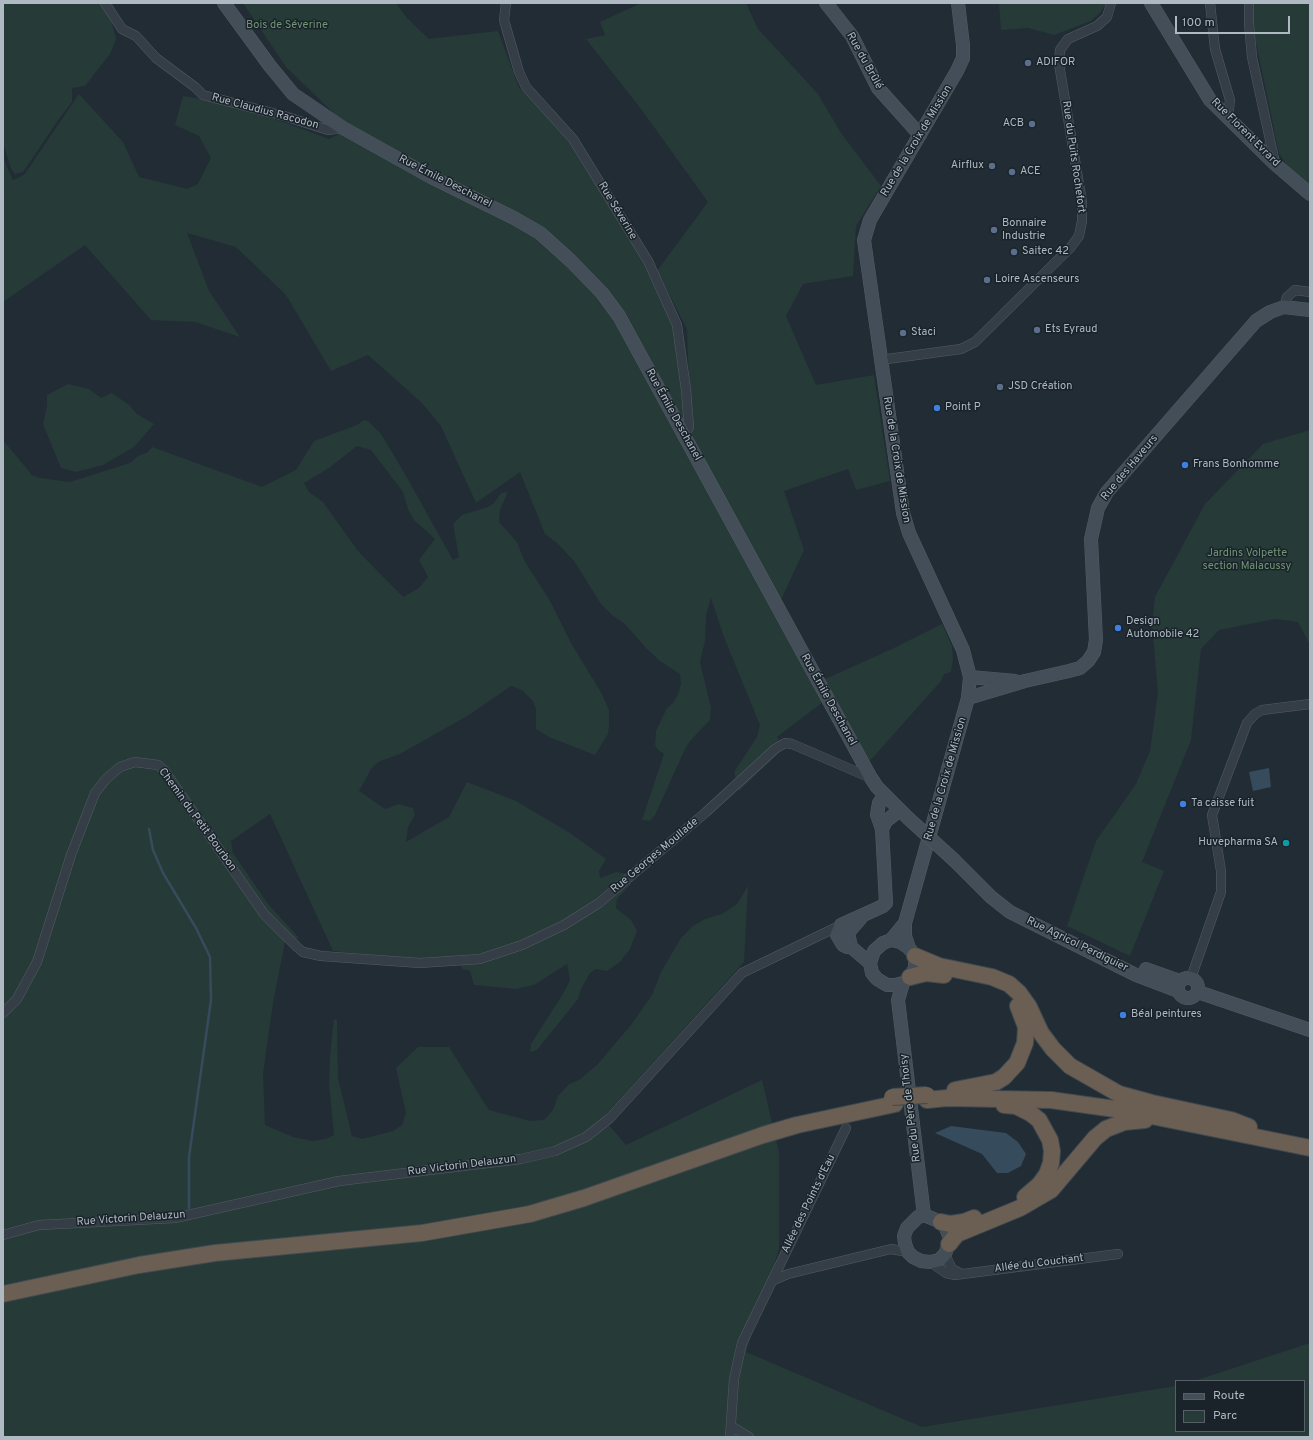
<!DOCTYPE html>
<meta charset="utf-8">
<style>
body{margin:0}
#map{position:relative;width:1313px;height:1440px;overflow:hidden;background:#222c35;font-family:Overpass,sans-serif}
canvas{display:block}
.frame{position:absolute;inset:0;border:4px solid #afb9c2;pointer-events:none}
.legend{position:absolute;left:1175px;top:1380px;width:130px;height:52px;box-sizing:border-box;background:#1a232a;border:1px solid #565f67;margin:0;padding:5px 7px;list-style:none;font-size:12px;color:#afb9c2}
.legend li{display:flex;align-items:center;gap:8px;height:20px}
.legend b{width:20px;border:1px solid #565f67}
.scale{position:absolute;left:1175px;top:16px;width:115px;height:18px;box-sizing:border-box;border:2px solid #afb9c2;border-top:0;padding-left:5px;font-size:12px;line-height:14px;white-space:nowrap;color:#afb9c2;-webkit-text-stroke:3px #1a232a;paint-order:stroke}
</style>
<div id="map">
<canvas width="1313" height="1440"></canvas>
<div class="frame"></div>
<ul class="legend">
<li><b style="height:5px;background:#434e58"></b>Route</li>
<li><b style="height:11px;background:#263a38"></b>Parc</li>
</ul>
<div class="scale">100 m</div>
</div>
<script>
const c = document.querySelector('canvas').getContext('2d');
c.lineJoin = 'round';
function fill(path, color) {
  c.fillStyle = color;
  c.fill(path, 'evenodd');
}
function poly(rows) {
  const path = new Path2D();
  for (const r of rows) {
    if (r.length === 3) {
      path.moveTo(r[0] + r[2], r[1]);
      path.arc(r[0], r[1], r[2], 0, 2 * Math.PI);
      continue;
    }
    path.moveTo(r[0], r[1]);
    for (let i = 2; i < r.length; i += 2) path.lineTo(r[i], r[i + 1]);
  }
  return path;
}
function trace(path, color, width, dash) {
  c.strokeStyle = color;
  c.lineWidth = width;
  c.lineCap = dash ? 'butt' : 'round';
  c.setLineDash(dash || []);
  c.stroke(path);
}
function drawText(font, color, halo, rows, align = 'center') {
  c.font = font + ' Overpass,sans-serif';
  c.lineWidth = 3;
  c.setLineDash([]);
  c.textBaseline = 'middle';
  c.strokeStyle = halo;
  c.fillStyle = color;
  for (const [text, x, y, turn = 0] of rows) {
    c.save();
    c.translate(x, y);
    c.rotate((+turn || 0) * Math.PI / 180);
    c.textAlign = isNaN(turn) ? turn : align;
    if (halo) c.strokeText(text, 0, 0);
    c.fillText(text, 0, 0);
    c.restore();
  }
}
fill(poly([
 [3,3,101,3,111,20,116,39,110,54,85,86,72,88,72,102,59,119,23,172,15,174,11,169,3,143],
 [243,3,396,3,407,18,429,39,498,31,519,88,550,118,574,147,636,247,676,333,682,379,684,416,682,419,586,268,545,228,528,222,404,158,344,123,286,67],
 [641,3,746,3,758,29,818,94,841,133,881,186,856,226,853,276,803,284,786,316,816,385,874,375,890,481,856,490,848,469,784,491,804,550,780,602,691,438,687,329,657,271,708,202,641,109,586,39,605,35,600,22],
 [999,3,1106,3,1100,13,1091,21,1054,35,1028,28,1001,30],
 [1254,3,1310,3,1310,186,1286,164,1279,153,1253,28],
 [79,94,123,142,139,177,187,189,198,184,211,158,199,136,175,125,183,96,237,105,329,139,341,133,537,237,606,303,823,702,777,737,785,747,739,791,734,772,757,737,760,725,724,637,711,598,706,615,705,641,700,662,711,708,710,720,691,740,686,747,655,815,650,821,642,820,664,754,658,750,655,745,656,731,667,708,674,702,678,694,681,684,680,674,660,661,646,648,624,623,613,616,601,604,574,561,557,543,545,534,520,472,476,503,441,426,422,403,368,355,331,371,286,295,236,247,187,233,209,291,240,337,195,322,151,320,85,245,3,302,3,155,6,165,13,180,24,175],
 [68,384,89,389,101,398,112,393,129,405,137,414,154,424,134,447,103,465,76,472,61,468,43,424,47,406,47,395],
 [364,420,368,421,381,434,405,474,453,560,459,557,453,524,462,515,488,507,494,503,501,493,508,492,500,510,499,522,517,542,524,560,550,601,571,643,602,694,609,710,609,725,608,734,595,755,549,737,536,729,536,709,533,701,522,690,511,686,469,715,400,754,378,762,371,769,359,791,385,809,399,804,413,808,415,815,408,827,406,842,449,817,467,782,516,801,570,833,606,859,599,871,600,878,616,872,627,874,631,884,617,899,616,908,631,920,637,931,630,949,620,962,607,971,596,969,590,973,581,989,578,999,537,1050,530,1052,531,1044,564,992,570,980,567,964,534,985,516,989,474,985,470,971,463,969,455,959,418,960,333,951,270,814,231,841,233,853,268,904,299,938,285,942,273,1003,263,1074,265,1125,293,1137,312,1141,326,1139,334,1135,329,1084,330,1056,334,1019,337,1020,338,1078,352,1136,362,1139,393,1131,402,1125,406,1113,396,1068,418,1047,449,1047,489,1110,530,1121,544,1120,553,1110,558,1096,569,1084,579,1080,597,1065,631,1025,652,995,661,972,681,938,693,926,705,919,722,914,737,904,748,886,744,962,603,1118,626,1145,762,1080,779,1152,779,1249,746,1352,922,1427,1176,1386,1176,1431,1304,1431,1304,1381,1194,1381,1310,1343,1310,1437,3,1437,3,440,32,475,40,478,70,482,130,463,138,456,148,452,152,447,262,487,296,470,314,441,357,425],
 [357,446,371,450,403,492,408,509,414,520,435,539,419,560,428,577,419,588,403,597,358,551,323,502,309,492,304,483,329,468],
 [1310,430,1310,645,1298,622,1275,619,1219,630,1201,649,1191,740,1142,862,1164,871,1130,956,1067,926,1096,841,1136,784,1150,751,1158,692,1152,625,1155,597,1205,504,1263,444],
 [942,624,952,646,953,659,951,672,944,674,941,681,868,763,823,680,894,648]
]), '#263a38');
fill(poly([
 [1269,768,1271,787,1253,791,1249,772],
 [951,1126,1006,1133,1018,1142,1026,1154,1021,1166,1008,1173,997,1173,982,1154,935,1133]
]), '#364b5b');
trace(poly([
 [149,829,153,850,163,873,196,928,210,957,211,1000,189,1157,189,1208]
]), '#364b5b', 2.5);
const street = poly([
 [105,3,122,29,136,36,156,58,195,87,203,95,284,116,328,130,343,128],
 [506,3,504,20,519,72,526,87,573,139,648,261,677,325,686,390,689,427,684,436],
 [1210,3,1215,49,1230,100,1228,118],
 [1249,3,1249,24,1252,57,1275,163],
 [1284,307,1287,297,1295,290,1310,292],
 [880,360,961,349,975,342,1070,248,1079,236,1082,221,1082,202,1059,64,1060,50,1068,39,1097,26,1107,17,1111,3],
 [1191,978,1221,892,1221,871,1212,815,1247,723,1255,714,1262,710,1310,704],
 [3,1013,17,999,37,962,71,855,95,793,106,779,120,767,135,762,158,765,164,770,264,914,297,947,303,952,321,956,420,963,480,959,522,945,564,925,599,903,705,813,775,749,785,743,792,744,871,778],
 [3,1235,39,1225,175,1218,339,1181,521,1159,555,1151,586,1137,610,1118,742,973,841,925],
 [945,1254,952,1269,960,1273],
 [930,1262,946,1273,955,1275,1118,1254],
 [772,1281,846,1128],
 [731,1426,749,1437],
 [730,1437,734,1379,742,1343,772,1281,788,1274,891,1249,908,1252]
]);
const secondary = poly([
 [224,3,270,66,293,94,343,128,431,177,514,218,540,233,571,261,602,293,619,316,871,778,877,787,908,818],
 [826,3,852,36,878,88,920,135],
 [1151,3,1210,100,1275,164,1310,194],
 [970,677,1015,681],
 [968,698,1025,681,1069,671,1080,668,1088,661,1094,652,1096,640,1091,539,1098,508,1107,492,1256,321,1270,312,1284,307,1310,310],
 [882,829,886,821,900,810],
 [954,860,991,897,1010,912,1136,975,1178,991],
 [891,940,900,942,909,948,915,956,915,968,910,977,903,983,895,985,887,985,877,979,872,973,870,963,874,951,883,943,891,940,905,923],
 [851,947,848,933,861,918],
 [909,948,905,936,905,923,968,698,970,677,963,650,909,533,903,513,864,240,870,220,957,71,963,58,963,45,958,3],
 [870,963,851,947,847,947,843,945,837,935,841,925,883,906,886,903,882,829,877,815,879,803,885,795],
 [1146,969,1180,981],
 [1188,988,10],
 [903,983,898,1000,924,1215],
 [1198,992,1310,1030],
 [924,1215,941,1222,946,1228,949,1236,949,1244,945,1254,939,1260,930,1262,921,1261,913,1257,908,1252,905,1244,904,1236,907,1228,918,1217,924,1215]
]);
const highway = poly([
 [915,956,939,966,992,977,1009,984,1019,993,1029,1007,1041,1033,1053,1049,1070,1066,1119,1094,1152,1103,1231,1120,1249,1127],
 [910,977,926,973,944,975],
 [955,1090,996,1082,1004,1077,1017,1063,1025,1043,1026,1027,1018,1006],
 [927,1100,947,1098,1051,1100,1122,1110,1310,1148],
 [1004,1105,1016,1106,1030,1113,1039,1120,1050,1140,1052,1151,1051,1163,1047,1174,1040,1184,1025,1197],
 [941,1222,950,1224,964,1222,974,1218],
 [949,1244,957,1234,1020,1208,1051,1190,1095,1138,1106,1129,1124,1122,1145,1120],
 [3,1294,139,1265,215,1253,422,1233,530,1214,584,1198,763,1135,797,1125,895,1104]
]);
trace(street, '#525c63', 10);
trace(secondary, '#525c63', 14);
trace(highway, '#3f4950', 18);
trace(street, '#353e46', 9);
trace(secondary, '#434e58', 13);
trace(highway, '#6b5e52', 16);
const secondaryBridge = poly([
 [908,818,954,860]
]);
const highwayBridge = poly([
 [892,1097,927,1095]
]);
trace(secondaryBridge, '#525c63', 14, []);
trace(highwayBridge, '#3f4950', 18, []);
trace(secondaryBridge, '#434e58', 13);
trace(highwayBridge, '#6b5e52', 16);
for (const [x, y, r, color] of [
 [1028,63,4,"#5c6f8a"],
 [1032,124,4,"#5c6f8a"],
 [992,166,4,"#5c6f8a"],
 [1012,172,4,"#5c6f8a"],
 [994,230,4,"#5c6f8a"],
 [1014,252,4,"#5c6f8a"],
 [987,280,4,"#5c6f8a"],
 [1037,330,4,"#5c6f8a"],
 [903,333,4,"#5c6f8a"],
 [1000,387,4,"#5c6f8a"],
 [937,408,4,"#3f7fe0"],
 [1185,465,4,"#3f7fe0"],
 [1118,628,4,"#3f7fe0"],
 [1183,804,4,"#3f7fe0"],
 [1286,843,4,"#0f9aa8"],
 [1123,1015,4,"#3f7fe0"]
]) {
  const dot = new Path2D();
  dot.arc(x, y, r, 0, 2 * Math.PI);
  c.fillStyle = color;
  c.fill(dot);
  trace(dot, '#1a232a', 1.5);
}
drawText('11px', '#709674', '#1a232a', [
 ["Bois de Séverine",287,26],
 ["Jardins Volpette",1247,554],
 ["section Malacussy",1247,567]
]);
drawText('11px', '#afb9c2', '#1a232a', [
 ["Rue du Brûlé",864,61,61],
 ["Rue Claudius Racodon",265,112,15],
 ["Rue Florent Evrard",1245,133,45],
 ["Rue de la Croix de Mission",917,141,-59],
 ["Rue du Puits Rochefort",1073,157,82],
 ["Rue Émile Deschanel",445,182,27],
 ["Rue Séverine",617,211,59],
 ["Rue Émile Deschanel",673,415,61],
 ["Rue de la Croix de Mission",896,460,81],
 ["Rue des Haveurs",1130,468,-50],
 ["Rue Émile Deschanel",828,700,61],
 ["Rue de la Croix de Mission",946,779,-74],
 ["Chemin du Petit Bourbon",197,820,54],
 ["Rue Georges Moullade",655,856,-40],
 ["Rue Agricol Perdiguier",1077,945,26],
 ["Rue du Père de Thoisy",911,1108,-97],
 ["Rue Victorin Delauzun",462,1166,-7],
 ["Allée des Points d'Eau",809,1204,-64],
 ["Rue Victorin Delauzun",131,1219,-4],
 ["Allée du Couchant",1039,1264,-7]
]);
drawText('11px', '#afb9c2', '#1a232a', [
 ["ADIFOR",1036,63],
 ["ACB",1024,124,"right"],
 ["Airflux",984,166,"right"],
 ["ACE",1020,172],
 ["Bonnaire",1002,224],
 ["Industrie",1002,237],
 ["Saitec 42",1022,252],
 ["Loire Ascenseurs",995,280],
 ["Ets Eyraud",1045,330],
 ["Staci",911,333],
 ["JSD Création",1008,387],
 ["Point P",945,408],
 ["Frans Bonhomme",1193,465],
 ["Design",1126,622],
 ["Automobile 42",1126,635],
 ["Ta caisse fuit",1191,804],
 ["Huvepharma SA",1278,843,"right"],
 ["Béal peintures",1131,1015]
], 'left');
</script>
